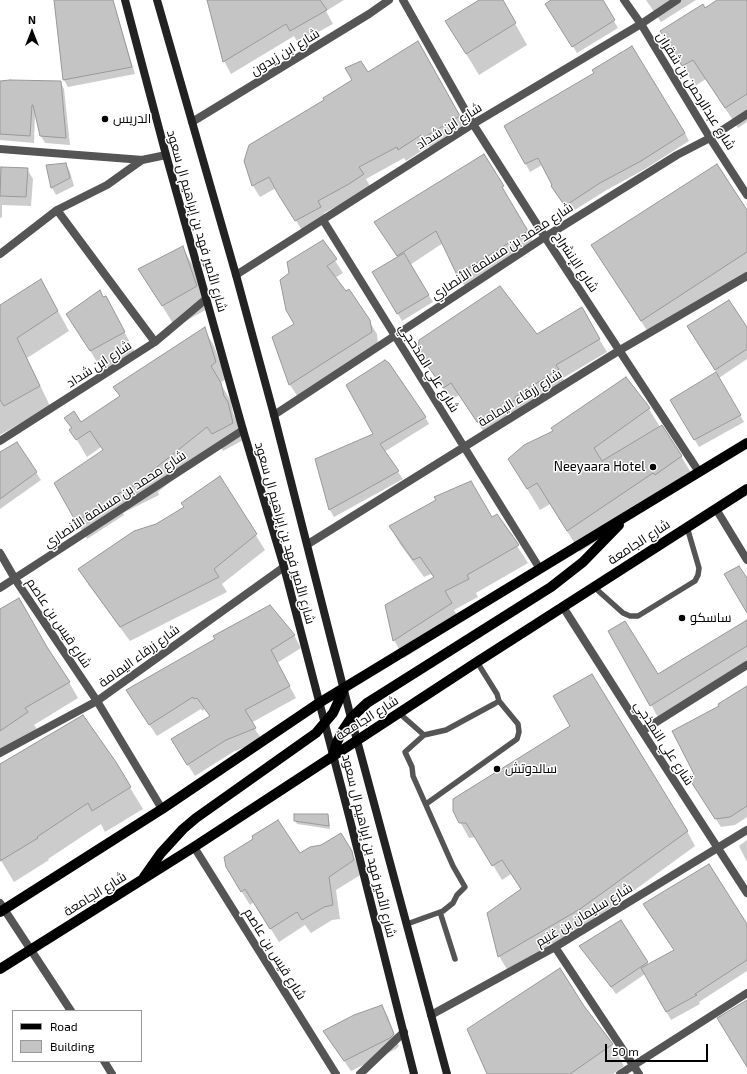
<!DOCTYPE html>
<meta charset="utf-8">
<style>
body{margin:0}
#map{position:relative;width:747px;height:1074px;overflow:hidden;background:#fff;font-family:"Exo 2",sans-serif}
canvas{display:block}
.legend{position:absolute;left:12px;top:1010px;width:130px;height:52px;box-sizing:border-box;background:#fff;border:1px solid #999;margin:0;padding:5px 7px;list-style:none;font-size:12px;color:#000}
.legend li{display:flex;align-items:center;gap:8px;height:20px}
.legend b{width:20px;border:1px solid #999}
.north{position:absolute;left:12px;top:12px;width:40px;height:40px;-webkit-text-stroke:3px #fff;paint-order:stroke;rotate:0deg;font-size:11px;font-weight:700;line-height:16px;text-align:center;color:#000}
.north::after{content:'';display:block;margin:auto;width:14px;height:18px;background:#000;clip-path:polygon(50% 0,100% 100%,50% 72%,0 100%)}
.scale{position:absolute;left:605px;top:1044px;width:103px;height:18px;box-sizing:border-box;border:2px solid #000;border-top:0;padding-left:5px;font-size:12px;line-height:14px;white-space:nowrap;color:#000;-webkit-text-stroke:3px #fff;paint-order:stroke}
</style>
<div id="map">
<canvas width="747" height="1074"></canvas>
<ul class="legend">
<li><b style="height:5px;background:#000"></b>Road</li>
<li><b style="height:11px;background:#c4c4c4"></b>Building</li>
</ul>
<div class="north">N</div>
<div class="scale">50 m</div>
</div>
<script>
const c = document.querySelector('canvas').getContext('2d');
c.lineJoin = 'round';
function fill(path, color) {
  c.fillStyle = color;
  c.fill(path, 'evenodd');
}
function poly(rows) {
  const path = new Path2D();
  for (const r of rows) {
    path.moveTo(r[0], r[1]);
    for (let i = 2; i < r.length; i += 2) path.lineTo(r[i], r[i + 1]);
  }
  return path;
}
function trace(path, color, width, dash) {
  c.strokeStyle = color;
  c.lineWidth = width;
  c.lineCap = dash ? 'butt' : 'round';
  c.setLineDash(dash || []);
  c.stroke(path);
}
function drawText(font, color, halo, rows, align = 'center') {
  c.font = font + ' "Exo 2",Cairo,sans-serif';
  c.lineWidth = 3;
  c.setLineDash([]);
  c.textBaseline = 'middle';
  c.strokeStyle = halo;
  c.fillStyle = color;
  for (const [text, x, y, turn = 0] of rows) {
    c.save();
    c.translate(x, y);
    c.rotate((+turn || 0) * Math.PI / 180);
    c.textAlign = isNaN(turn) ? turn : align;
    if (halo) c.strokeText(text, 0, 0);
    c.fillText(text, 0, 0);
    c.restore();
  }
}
fill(poly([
 [55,0,113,0,135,74,68,87,64,80],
 [208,0,344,0,326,11,333,24,298,43,294,36,231,74,224,61],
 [481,0,502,0,527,45,479,75,446,21],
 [553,0,602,0,618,28,577,53,551,11],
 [646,0,696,0,661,22],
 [719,0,747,0,747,122,738,128,706,79,695,86,661,31],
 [418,42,466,128,431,150,429,146,406,161,404,158,366,179,370,186,356,196,324,213,327,219,303,232,276,188,260,197,253,186,246,161,368,74],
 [0,82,60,82,64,89,70,145,45,143,41,136,35,113,34,143,0,140],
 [505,126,685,133,689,141,645,169,605,191,570,213,556,194,542,165,530,172],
 [484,155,534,244,465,287,443,243,410,265,433,302,402,321,373,272,398,258,383,235],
 [66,164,70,172,74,186,56,195,52,188,47,166],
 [0,167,27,169,33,179,31,206,2,205,2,217,0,218],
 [747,212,747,272,650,335,592,246],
 [323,242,343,273,335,278,369,321,377,334,378,345,298,397,290,385,273,338,296,324,290,273],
 [182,247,195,269,209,308,175,327,140,269],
 [106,297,136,354,103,372,68,314],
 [52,300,69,331,27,358,50,406,0,435,0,306],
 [581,309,607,352,563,378,565,382,485,434,459,395,451,400,427,364,536,335],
 [747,328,747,359,719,378,744,422,699,447,671,400,717,373,692,334],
 [204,329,214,346,226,379,220,383,231,401,233,413,237,421,243,440,223,451,218,443,158,492,159,495,123,513,124,515,87,539,55,483,103,451,101,447,87,457,71,430,72,430,65,419,81,423,120,397,115,387],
 [626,378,649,409,660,427,681,456,694,478,666,494,580,552,550,504,540,510,509,459,555,431],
 [425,417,429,424,384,452,403,479,334,517,330,510,316,460],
 [17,443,41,480,0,509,0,453],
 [220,478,265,550,222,584,227,592,130,641,88,584,79,569,185,508],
 [497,515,528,563,476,593,478,597,454,610,461,622,404,658,394,640,434,578,431,574,424,577,400,544,390,527,492,518],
 [270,606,294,635,301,648,277,663,296,698,251,723,262,740,233,752,195,776,180,752,210,717,205,709,202,711,201,709,157,736,134,702,216,639],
 [0,610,69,682,78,698,34,725,37,729,0,753],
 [747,621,747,666,660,721,610,631,658,676],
 [747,687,747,817,735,825,721,827,694,786,696,774,721,706],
 [115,763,143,809,105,832,101,824,48,859,49,860,14,882,0,859,0,765],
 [454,811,687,831,695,846,588,924,508,971,499,956,521,890,511,874,502,880,476,837,469,838],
 [327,815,329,819,330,829,297,824,295,820],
 [747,840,747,862,739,846],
 [351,852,359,866,362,874,336,890,340,919,332,920,311,933,305,925,279,942,254,902,250,905,235,881,300,854],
 [621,921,649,965,675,950,747,925,747,971,699,1002,700,1004,671,1020,645,974,616,994,581,947],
 [382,1006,388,1017,399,1046,396,1049,351,1071,331,1042],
 [583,1006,612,1045,624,1066,613,1074,487,1074]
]), '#0003');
const building = poly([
 [54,0,113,0,132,67,63,80,54,0],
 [207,0,320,0,327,10,290,31,286,24,223,62,207,0],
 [479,0,503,0,516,23,466,54,445,21,479,0],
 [551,0,603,0,615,20,572,47,545,4,551,0],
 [717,0,747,0,747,94,725,108,693,60,682,66,660,31,703,4,705,8,717,0],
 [418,41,460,116,423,138,421,135,398,150,397,147,359,167,364,174,349,184,318,201,321,207,295,221,278,194,269,177,252,186,244,161,249,145,324,100,323,98,352,80,345,68,361,61,368,72,418,41],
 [632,46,685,133,641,161,600,183,565,206,551,186,552,185,538,158,525,164,504,126,594,73,592,70,632,46],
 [10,80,61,81,66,138,40,136,33,105,32,105,30,136,0,134,0,81,10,80],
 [484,154,504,186,502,187,528,231,457,275,436,231,397,256,374,222,484,154],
 [66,163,70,178,51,188,46,165,66,163],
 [717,164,747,210,747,252,641,321,591,245,717,164],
 [1,167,28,168,26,197,0,196,1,167],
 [323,240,337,259,327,266,346,291,349,289,370,320,372,332,289,385,272,337,294,324,286,310,280,280,289,273,287,262,323,240],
 [183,246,197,286,162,306,138,269,183,246],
 [404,253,429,295,397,314,372,272,404,253],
 [41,279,58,311,17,338,40,386,4,406,0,400,0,305,41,279],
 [500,286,537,334,582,307,600,339,556,365,559,369,515,397,517,399,477,422,451,383,443,388,418,352,419,340,500,286],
 [100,290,103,297,106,296,125,332,90,351,66,314,100,290],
 [729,300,747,327,747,349,715,370,687,326,729,300],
 [205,327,216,362,211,366,221,383,224,396,228,402,233,423,212,434,207,427,148,474,150,477,114,496,115,498,76,522,54,483,103,450,90,431,76,440,69,430,72,428,64,418,74,411,81,422,120,396,113,387,205,327],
 [385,360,389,363,426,417,380,444,399,471,329,510,315,459,373,434,346,385,385,360],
 [716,372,741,415,694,440,670,400,716,372],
 [626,377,650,408,594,448,602,461,662,425,682,456,655,475,653,473,567,531,537,483,527,489,508,459,524,445,553,431,551,428,626,377],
 [17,442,37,472,0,499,0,452,17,442],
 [220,476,257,534,214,569,219,577,120,627,78,569,134,531,156,524,184,507,181,503,220,476],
 [471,481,492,517,497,514,519,545,467,575,469,579,445,591,452,603,393,641,385,605,434,577,420,557,413,560,389,526,436,500,434,497,471,481],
 [739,566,747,578,747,613,724,574,739,566],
 [19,598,47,647,70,682,25,708,28,712,0,731,0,609,19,598],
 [270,605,295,635,271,650,290,686,245,710,256,728,226,740,187,765,171,739,210,716,197,698,194,699,193,697,149,725,126,690,215,639,213,636,270,605],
 [747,620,747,646,650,706,608,631,625,621,658,674,747,620],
 [592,674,688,831,580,909,498,957,487,913,521,889,502,860,492,866,466,823,459,823,453,811,453,799,570,726,553,696,592,674],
 [747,686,747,806,730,817,715,819,688,777,694,774,672,731,719,706,718,704,747,686],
 [83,715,116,762,131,787,92,811,88,803,37,837,38,838,0,861,0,764,83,715],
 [294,814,328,814,329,826,294,821,294,814],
 [278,820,300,853,310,847,321,845,341,833,352,851,354,860,329,877,333,905,324,907,302,920,297,912,270,929,245,889,241,892,226,867,224,857,253,839,252,836,278,820],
 [709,864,747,924,747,960,695,994,697,995,666,1012,641,968,674,950,643,904,709,864],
 [621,920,648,962,611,987,579,946,621,920],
 [560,968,584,1006,613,1044,570,1074,487,1074,467,1029,560,968],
 [747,1000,747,1067,717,1018,747,1000],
 [382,1005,394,1034,390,1038,344,1061,323,1031,354,1015,382,1005]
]);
fill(building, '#c4c4c4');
trace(building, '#999', 1);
trace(poly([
 [594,587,623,613,630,616,638,616,695,581,698,575,699,568,687,527],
 [399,713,424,735,446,730,494,704,499,701,497,694,477,662],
 [426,804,517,739,519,732,518,724,499,701],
 [440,912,455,959],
 [407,924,443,911,453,903,457,895,465,887,453,866,413,776,412,767,405,752,424,735]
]), '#555', 5.5);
trace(poly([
 [403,0,473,124,545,237,699,472],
 [624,0,641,24,710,138,747,195],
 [192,122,369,14,389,0],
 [0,149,143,160],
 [57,210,155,342],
 [323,220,540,569],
 [0,254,57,210,107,185,142,160,166,155],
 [236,275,473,124,641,24,677,0],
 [274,415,545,237,677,155,710,138,747,114],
 [0,441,155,342,206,299],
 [716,509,747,560],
 [308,544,620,350,747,276],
 [0,553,15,579,97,701,162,809],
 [0,588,243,430],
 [563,607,642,731,747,893],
 [642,731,747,665],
 [0,753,97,701,284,567],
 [194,847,336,1074],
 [0,903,71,1011],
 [555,947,639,1074],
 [431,1015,555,947,747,830],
 [104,1061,112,1074],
 [360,1074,404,1032],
 [620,1074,747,993]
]), '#555', 8);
trace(poly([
 [125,0,166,155,243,430,284,567,349,816,414,1074],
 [157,0,236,275,274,415,351,718,447,1074]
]), '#222', 8);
trace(poly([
 [333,755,337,742,343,730,351,718,367,703,551,587,583,562,619,525],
 [144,877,161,853,183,829,196,818,316,733,333,713,344,689],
 [0,912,162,809,319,703,747,443],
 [0,969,194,847,477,662,747,489]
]), '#000', 10);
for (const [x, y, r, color] of [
 [105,119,4,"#000"],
 [653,467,4,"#000"],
 [682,618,4,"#000"],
 [497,769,4,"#000"]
]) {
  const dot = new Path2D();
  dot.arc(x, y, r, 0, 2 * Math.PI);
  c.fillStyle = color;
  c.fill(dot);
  trace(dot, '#fff', 1.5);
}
drawText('13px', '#000', '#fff', [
 ["شارع ابن زيدون",285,52,-31],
 ["شارع عبدالرحمن بن شقران",696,91,58],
 ["شارع ابن شداد",449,126,-32],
 ["شارع الأمير فهد بن إبراهيم ال سعود",197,221,74],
 ["شارع محمد بن مسلمة الأنصاري",502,251,-33],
 ["شارع الإنشراح",576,262,56],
 ["شارع ابن شداد",99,364,-33],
 ["شارع علي المذحجي",429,368,58],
 ["شارع زرقاء اليمامة",520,398,-32],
 ["شارع محمد بن مسلمة الأنصاري",115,499,-33],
 ["شارع الأمير فهد بن إبراهيم ال سعود",285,533,74],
 ["شارع الجامعة",639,542,-33],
 ["شارع قيس بن عاصم",59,623,56],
 ["شارع زرقاء اليمامة",139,656,-36],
 ["شارع الجامعة",367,718,-32],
 ["شارع علي النمذجي",664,743,57],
 ["شارع الأمير فهد بن إبراهيم ال سعود",369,846,76],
 ["شارع الجامعة",95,894,-32],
 ["شارع سليمان بن غنيم",584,915,-31],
 ["شارع قيس بن عاصم",275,954,58]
]);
drawText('13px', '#000', '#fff', [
 ["الدريس",113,119],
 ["Neeyaara Hotel",645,467,"right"],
 ["ساسكو",690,618],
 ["سالدوتش",505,769]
], 'left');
</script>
